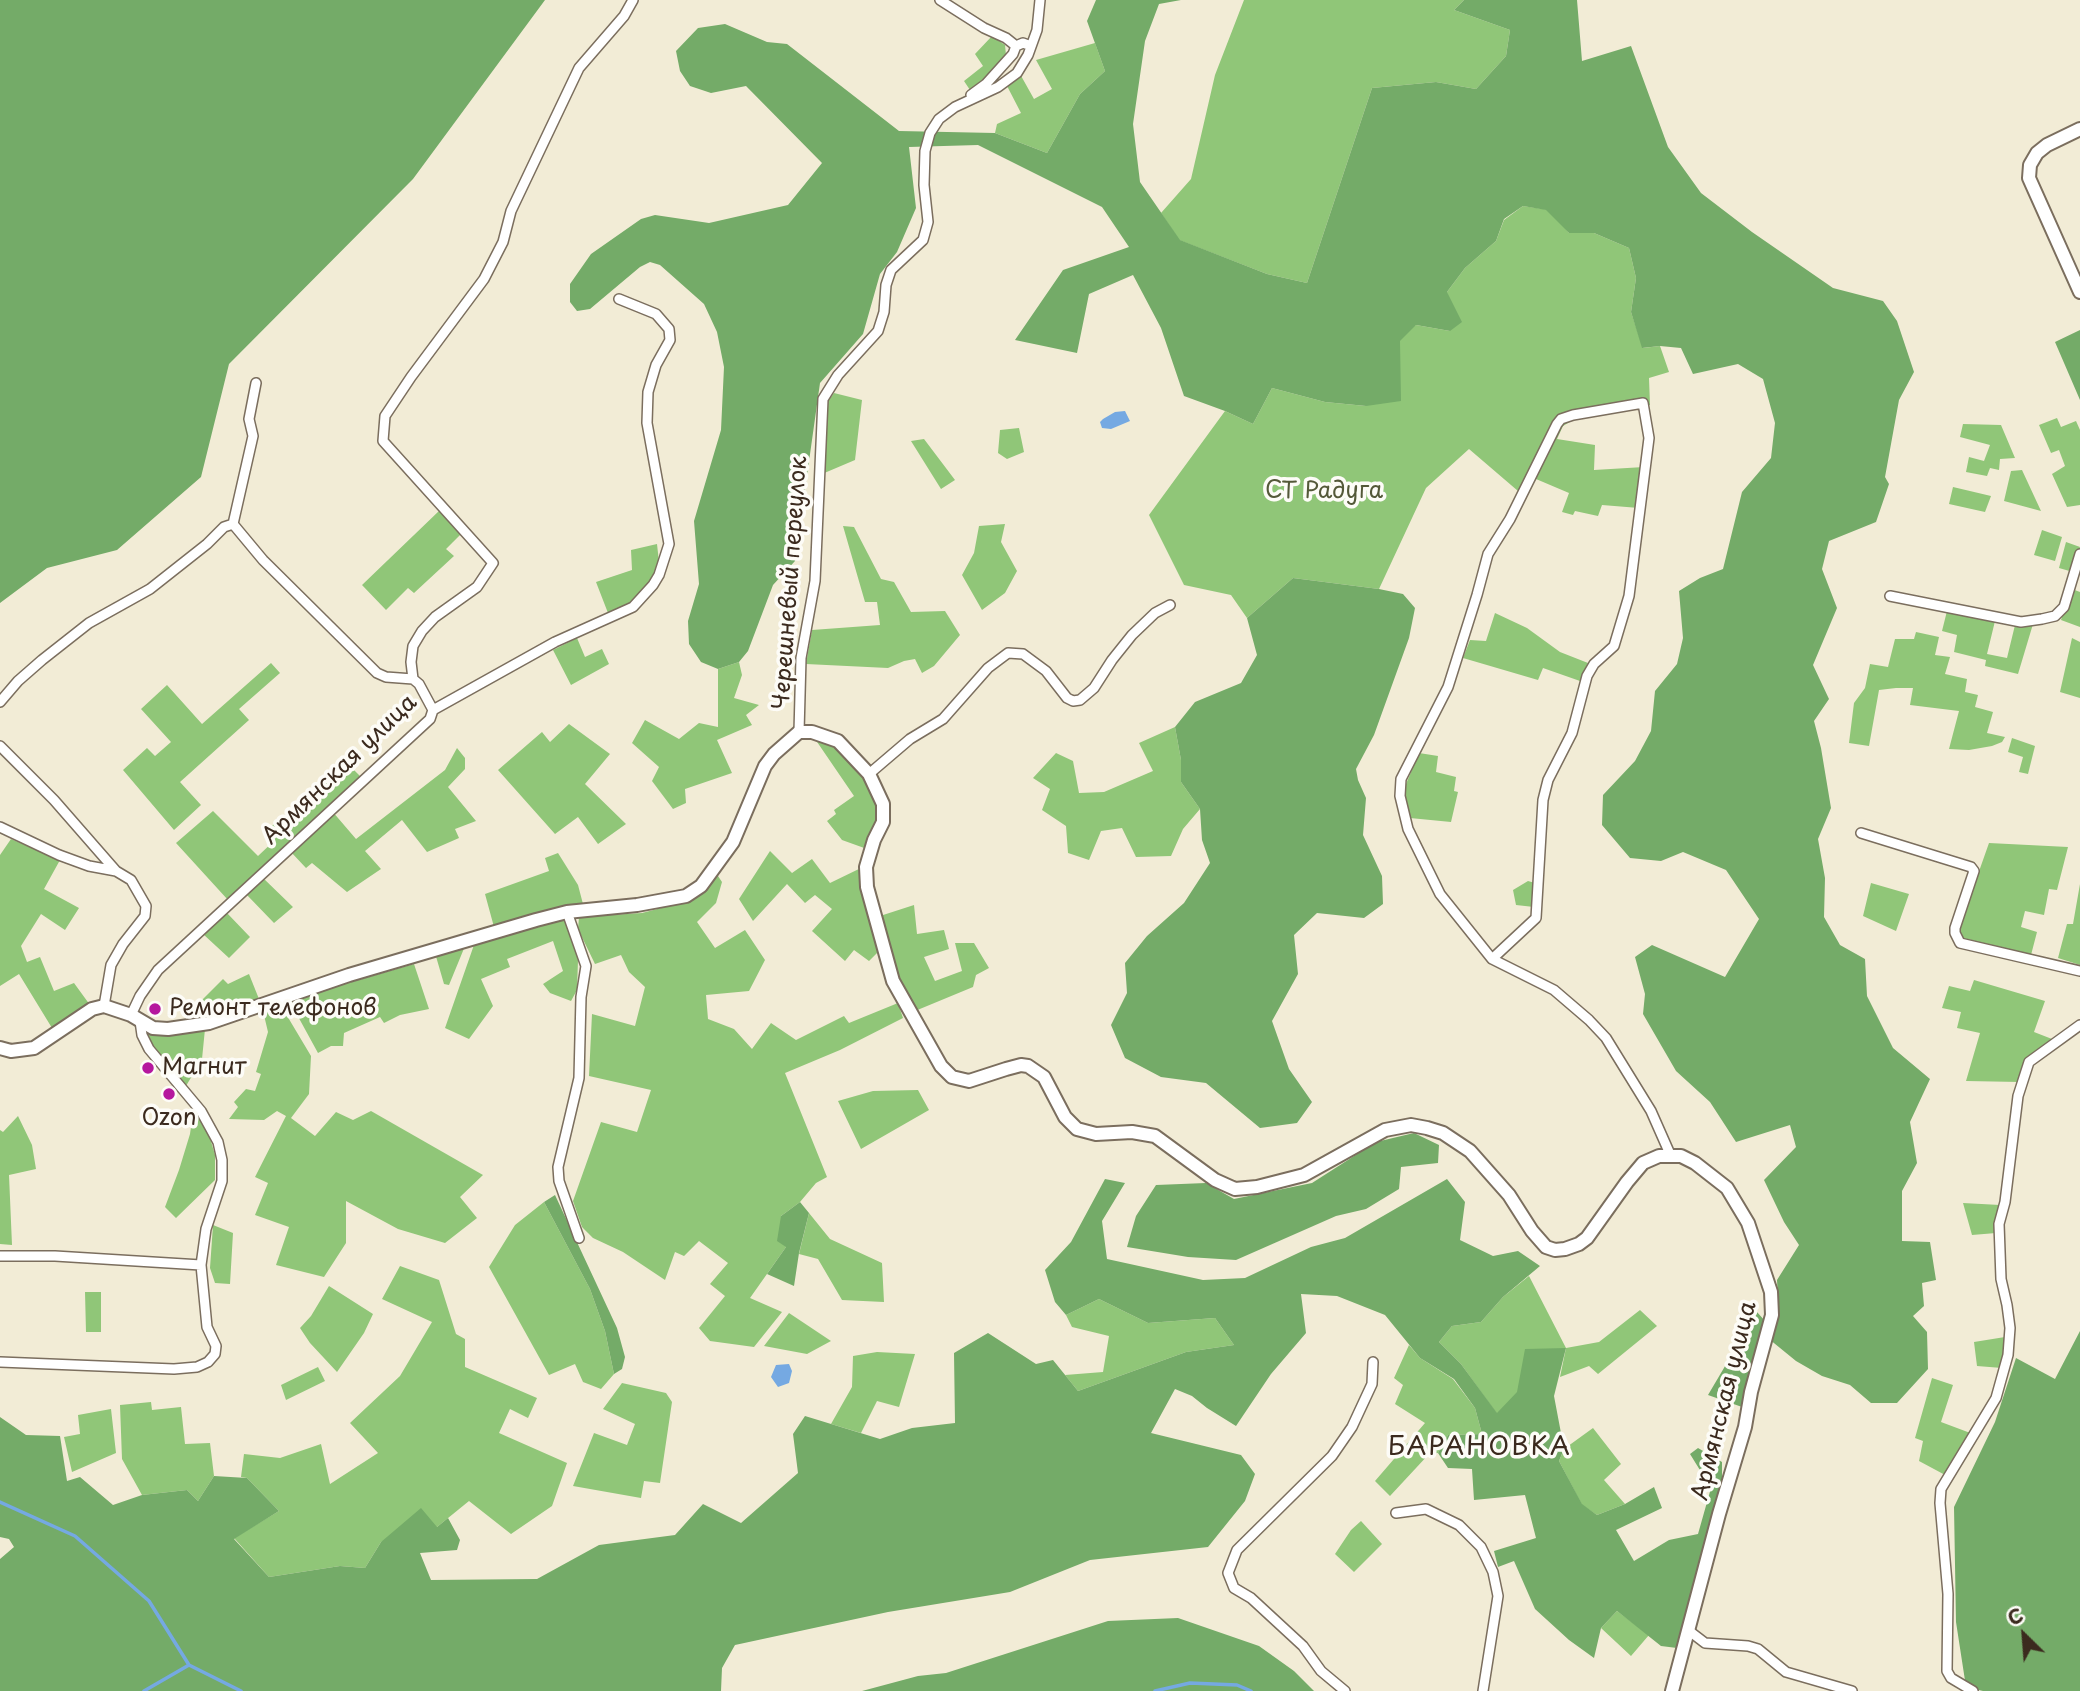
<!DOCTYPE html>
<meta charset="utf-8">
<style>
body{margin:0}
#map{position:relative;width:2080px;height:1691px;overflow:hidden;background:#f2ecd6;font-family:"Playpen Sans",sans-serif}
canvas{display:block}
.north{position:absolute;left:1989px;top:1600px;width:70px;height:70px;-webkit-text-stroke:5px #fdfcf7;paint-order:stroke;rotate:335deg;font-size:19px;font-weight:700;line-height:28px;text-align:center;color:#3b2a1e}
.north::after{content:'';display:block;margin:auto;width:24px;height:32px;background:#3b2a1e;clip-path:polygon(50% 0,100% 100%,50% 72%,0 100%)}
</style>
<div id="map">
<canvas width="2080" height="1691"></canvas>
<div class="north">С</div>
</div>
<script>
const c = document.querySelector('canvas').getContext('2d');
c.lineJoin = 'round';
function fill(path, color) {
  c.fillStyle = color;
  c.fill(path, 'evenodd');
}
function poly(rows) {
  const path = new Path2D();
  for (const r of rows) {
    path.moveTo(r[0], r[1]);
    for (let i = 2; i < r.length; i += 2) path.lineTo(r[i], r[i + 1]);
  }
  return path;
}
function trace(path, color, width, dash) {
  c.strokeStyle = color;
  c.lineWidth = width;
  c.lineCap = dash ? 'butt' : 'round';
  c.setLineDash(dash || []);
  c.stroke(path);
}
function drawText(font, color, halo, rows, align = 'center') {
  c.font = font + ' "Playpen Sans",sans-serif';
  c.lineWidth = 7;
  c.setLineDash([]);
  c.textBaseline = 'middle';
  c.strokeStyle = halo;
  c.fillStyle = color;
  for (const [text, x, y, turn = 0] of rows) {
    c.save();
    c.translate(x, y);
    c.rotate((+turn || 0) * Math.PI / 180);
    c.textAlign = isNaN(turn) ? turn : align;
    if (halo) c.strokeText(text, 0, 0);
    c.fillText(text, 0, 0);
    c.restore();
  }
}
fill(poly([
 [1244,0,1464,0,1454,10,1510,30,1506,56,1476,89,1436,82,1372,88,1307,283,1267,274,1179,240,1161,213,1191,179,1215,75],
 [992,36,1005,45,1006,55,987,78,970,90,964,81,983,66,975,54],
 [1095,43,1105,71,1080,94,1047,153,995,133,997,124,1021,113,1006,84,1020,74,1034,99,1052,89,1036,60],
 [1523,206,1550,210,1569,233,1594,233,1629,248,1636,278,1631,312,1643,348,1660,346,1669,372,1649,378,1650,405,1573,420,1563,426,1557,439,1595,445,1594,470,1644,467,1639,508,1602,505,1598,516,1575,511,1573,515,1562,512,1569,493,1536,479,1525,497,1469,449,1426,488,1379,589,1293,578,1247,618,1231,595,1184,585,1149,515,1225,411,1253,424,1272,388,1325,402,1366,406,1399,333,1416,325,1450,331,1447,292,1465,268,1496,241,1504,220],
 [834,393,862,400,855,460,822,474,828,401],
 [2057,418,2061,427,2076,421,2080,430,2080,505,2067,507,2052,474,2065,466,2059,450,2051,453,2039,425],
 [1963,424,2001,425,2015,458,2000,459,1999,470,1990,468,1987,476,1966,472,1969,457,1984,461,1990,445,1960,437],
 [1019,428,1024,452,1007,459,998,453,1000,430],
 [924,439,955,480,941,489,911,441],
 [2022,470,2041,511,2004,501,2011,471],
 [1953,487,1991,496,1985,512,1949,504],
 [440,510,461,534,446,549,454,556,414,593,408,588,386,610,362,585],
 [1005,524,1001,542,1017,571,1005,593,982,610,962,575,974,553,979,526],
 [843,526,854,527,881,579,894,582,911,612,945,611,960,635,934,666,922,673,915,659,904,661,888,668,806,664,812,630,880,625,877,602,865,602],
 [2042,530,2062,537,2055,561,2034,555],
 [2066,542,2080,547,2073,572,2059,568],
 [657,544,659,562,652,584,633,602,608,613,596,582,632,570,631,550],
 [2072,589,2080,592,2080,627,2061,620],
 [1947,611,1995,621,1987,654,2007,658,2015,625,2033,624,2018,674,1985,666,1986,660,1954,652,1957,635,1942,631],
 [1495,613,1527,628,1560,652,1588,663,1580,681,1543,668,1538,680,1463,658,1470,640,1486,641],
 [1916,632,1939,637,1935,655,1950,657,1945,674,1967,679,1965,692,1978,695,1975,707,1993,712,1987,733,2005,737,2002,742,1992,746,1969,750,1949,749,1959,711,1910,705,1913,688,1896,688,1879,690,1869,746,1849,743,1854,703,1865,688,1870,664,1888,667,1895,639,1914,639],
 [577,638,585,657,602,649,609,664,571,685,553,650],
 [2072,638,2080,642,2080,698,2060,692],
 [739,662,742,675,734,698,759,705,746,715,752,725,717,740,732,773,685,789,686,803,673,809,652,781,659,767,632,743,645,720,679,739,699,723,718,727,718,669],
 [271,663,280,673,239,709,249,720,180,782,201,805,174,830,123,770,147,748,155,756,171,742,141,709,167,685,202,724],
 [569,724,610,754,585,784,626,824,598,844,578,817,555,834,498,770,542,732,550,742],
 [1175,727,1181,760,1181,782,1200,809,1183,829,1171,856,1136,857,1122,828,1101,831,1089,860,1068,853,1066,826,1042,810,1050,789,1033,778,1056,753,1073,761,1079,793,1104,792,1153,771,1139,743],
 [813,736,833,744,868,782,880,806,876,828,867,849,842,840,827,821,836,814,834,810,854,796],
 [2012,738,2035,746,2028,774,2019,772,2023,757,2008,752],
 [457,748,465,758,465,769,448,787,476,821,455,829,459,838,427,852,402,820,365,851,381,869,347,892,312,863,306,868,290,851,332,811,356,839,445,770],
 [1419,753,1438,756,1436,772,1456,777,1454,791,1458,792,1451,822,1410,818,1405,800,1406,784],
 [347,763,361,777,228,900,176,843,213,811,258,856,275,840,267,830,292,809,301,819,323,797,316,790],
 [11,839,60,860,44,889,79,908,65,930,41,914,21,946,27,962,40,957,54,991,74,983,90,1005,52,1028,19,974,0,986,0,855],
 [1989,843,2068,847,2057,890,2049,889,2044,915,2025,911,2021,927,2037,932,2031,955,1963,938,1959,928],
 [770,851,792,873,812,859,830,883,863,867,860,886,879,951,869,961,854,950,845,961,812,931,832,909,815,895,805,903,787,884,753,921,739,899],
 [558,853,578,885,583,904,494,927,485,894,549,871,545,858],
 [716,873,722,882,716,903,697,922,715,948,745,930,765,960,749,991,706,995,708,1019,734,1029,752,1049,771,1023,796,1040,844,1016,849,1023,898,1003,903,1018,840,1050,785,1073,827,1177,816,1183,800,1202,781,1216,786,1247,750,1298,782,1312,754,1347,710,1341,699,1328,725,1296,710,1284,728,1263,699,1241,684,1256,675,1252,665,1280,623,1252,593,1238,582,1227,573,1201,601,1122,637,1132,651,1090,589,1076,592,1014,635,1026,645,987,629,972,621,955,595,964,578,929,579,917,642,913,688,901,706,891],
 [262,877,293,907,274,923,246,894],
 [1528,881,1535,883,1534,907,1516,905,1513,890],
 [1871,883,1909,894,1896,931,1863,916],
 [2080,884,2080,965,2058,958,2067,924,2073,924],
 [914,905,917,934,944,930,949,949,924,957,935,981,962,971,955,943,974,943,989,968,976,975,973,987,915,1011,900,980,880,916],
 [227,913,250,937,229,958,203,934],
 [566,916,578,960,577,990,571,1001,550,993,543,984,563,971,553,941,507,959,510,967,481,979,493,1006,469,1039,445,1028,475,942],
 [465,946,449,985,444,984,435,953],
 [414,964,429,1009,400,1015,384,1023,380,1017,344,1033,343,1046,331,1046,318,1053,289,1000],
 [249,974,259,999,210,1015,197,1005,223,979,228,984],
 [1974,980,2045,1001,2034,1032,2052,1039,2030,1057,2020,1082,1966,1081,1980,1033,1957,1028,1961,1012,1942,1008,1949,986,1970,991],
 [280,1004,311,1056,309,1094,291,1118,315,1136,336,1112,353,1120,371,1111,483,1175,460,1197,477,1218,445,1243,398,1229,346,1201,346,1243,324,1277,276,1265,289,1227,255,1215,268,1183,255,1177,286,1116,277,1111,264,1120,229,1119,238,1107,234,1102,246,1089,255,1091,261,1074,256,1072,268,1032,263,1011],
 [143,1026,205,1029,202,1059,186,1086,150,1047],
 [918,1090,929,1110,861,1149,838,1101,873,1091],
 [193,1113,200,1120,210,1138,215,1155,215,1180,176,1218,165,1207,179,1170,190,1134],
 [18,1116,32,1145,36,1169,9,1175,12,1245,0,1244,0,1130,3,1132],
 [544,1202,590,1289,605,1331,614,1374,601,1389,583,1382,575,1364,549,1375,489,1267,515,1225],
 [1963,1203,2000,1205,1996,1233,1972,1235],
 [809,1213,830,1239,882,1263,884,1302,842,1300,818,1259,799,1254],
 [213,1225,233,1233,230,1284,215,1283,210,1268],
 [400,1266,439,1280,456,1334,465,1339,465,1367,537,1398,528,1418,510,1409,499,1433,567,1463,552,1506,511,1534,469,1501,437,1527,381,1542,365,1568,340,1566,269,1577,234,1538,279,1511,247,1478,241,1477,244,1454,280,1458,321,1444,330,1484,378,1453,350,1423,400,1376,432,1322,382,1299],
 [1529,1276,1566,1348,1599,1342,1640,1310,1657,1326,1598,1374,1589,1366,1560,1377,1566,1348,1497,1414,1461,1364,1439,1342,1452,1326,1481,1322,1503,1297],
 [329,1286,373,1314,364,1333,337,1372,310,1343,300,1328,311,1316],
 [85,1292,101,1292,101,1332,86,1332],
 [1099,1299,1148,1323,1215,1318,1234,1345,1186,1352,1078,1391,1065,1375,1103,1372,1109,1336,1072,1327,1066,1315],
 [789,1313,831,1341,807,1354,764,1346],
 [2005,1337,2005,1354,2002,1368,1977,1366,1974,1342],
 [1409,1345,1420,1358,1453,1379,1475,1408,1482,1434,1448,1435,1438,1453,1429,1454,1390,1496,1375,1481,1425,1423,1395,1404,1403,1385,1394,1378],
 [877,1352,915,1354,899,1407,877,1401,861,1433,831,1424,852,1387,853,1356],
 [318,1367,325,1381,286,1400,281,1385],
 [1932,1378,1953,1385,1941,1422,1973,1434,1947,1476,1919,1461,1923,1441,1915,1438],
 [622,1383,666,1393,672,1402,660,1483,644,1481,641,1498,573,1486,594,1433,627,1445,635,1424,603,1409],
 [151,1402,152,1410,181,1407,185,1444,210,1443,214,1476,198,1501,187,1490,142,1495,122,1459,120,1405],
 [111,1409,116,1453,72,1472,64,1437,80,1434,78,1415],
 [1593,1428,1621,1464,1604,1480,1625,1504,1597,1515,1582,1505,1559,1461,1564,1449],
 [1361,1521,1382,1544,1354,1572,1335,1554,1351,1530],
 [1617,1611,1649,1635,1631,1656,1601,1628]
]), '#90c678');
fill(poly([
 [0,0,545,0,413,179,229,364,201,477,117,550,47,568,0,603],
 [1096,0,1181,0,1159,4,1145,41,1133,124,1140,182,1180,240,1267,274,1307,283,1372,88,1436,82,1476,89,1506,56,1510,30,1454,10,1464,0,1577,0,1582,61,1631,46,1668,147,1701,193,1752,232,1833,288,1883,301,1897,321,1914,372,1899,400,1885,477,1889,484,1876,522,1829,541,1822,569,1837,608,1813,665,1829,699,1814,721,1821,748,1831,808,1818,839,1825,878,1824,917,1840,945,1865,959,1867,996,1893,1048,1930,1079,1910,1122,1917,1163,1902,1191,1902,1241,1930,1242,1936,1280,1922,1283,1924,1306,1913,1316,1927,1332,1928,1369,1897,1403,1871,1403,1850,1385,1822,1376,1796,1361,1769,1339,1779,1317,1777,1280,1799,1245,1784,1222,1764,1180,1796,1147,1790,1125,1736,1142,1710,1102,1676,1071,1643,1014,1645,994,1635,957,1652,945,1725,977,1759,919,1726,870,1683,852,1661,861,1630,858,1602,825,1603,795,1635,761,1651,731,1655,691,1677,664,1683,638,1679,591,1700,578,1723,569,1742,492,1771,458,1775,423,1763,379,1738,364,1693,374,1681,348,1660,346,1642,348,1631,312,1636,278,1629,248,1594,233,1569,233,1546,210,1523,206,1504,219,1496,241,1465,268,1447,292,1462,322,1450,331,1416,325,1400,341,1401,401,1366,406,1325,402,1272,388,1253,424,1225,411,1184,396,1161,328,1133,275,1089,294,1077,353,1015,340,1063,270,1129,247,1102,207,978,145,909,147,916,208,897,252,880,274,863,334,820,383,795,561,773,585,748,651,739,662,718,669,701,662,689,644,688,621,699,584,694,521,721,430,724,367,717,332,704,304,660,265,650,262,640,267,590,309,577,311,570,302,570,284,591,254,641,219,655,215,709,223,788,205,822,163,746,86,711,93,690,86,680,71,676,51,698,28,725,24,767,42,787,44,899,131,995,133,1047,153,1080,94,1105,71,1087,21],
 [2080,330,2080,400,2055,342],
 [1293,578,1379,589,1403,594,1415,608,1409,638,1374,735,1356,769,1358,780,1366,798,1363,835,1382,876,1383,904,1364,918,1317,913,1294,935,1298,974,1272,1021,1289,1069,1312,1102,1297,1123,1260,1128,1206,1083,1161,1077,1125,1058,1111,1025,1127,993,1125,963,1147,936,1184,903,1210,863,1202,840,1200,809,1181,782,1181,760,1175,727,1195,702,1241,683,1257,655,1247,618],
 [1414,1133,1439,1145,1438,1163,1401,1167,1399,1189,1366,1209,1336,1216,1236,1260,1188,1257,1127,1247,1136,1216,1156,1185,1206,1183,1234,1199,1312,1183,1376,1142],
 [1105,1179,1125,1183,1102,1221,1107,1259,1203,1280,1245,1278,1311,1247,1345,1238,1447,1179,1465,1202,1460,1240,1493,1256,1518,1251,1540,1266,1503,1297,1481,1322,1452,1326,1439,1342,1461,1364,1497,1413,1517,1392,1525,1349,1566,1348,1554,1396,1564,1449,1559,1461,1582,1504,1597,1515,1625,1504,1654,1487,1662,1508,1616,1530,1634,1561,1669,1540,1698,1534,1711,1488,1690,1454,1698,1448,1722,1462,1722,1487,1677,1648,1661,1646,1617,1611,1601,1628,1594,1658,1569,1640,1535,1609,1514,1561,1498,1567,1494,1551,1536,1538,1525,1495,1474,1500,1472,1469,1448,1468,1438,1453,1448,1435,1482,1434,1475,1408,1454,1379,1420,1358,1385,1315,1337,1296,1301,1294,1306,1333,1271,1374,1236,1426,1207,1408,1192,1396,1175,1389,1151,1433,1241,1455,1255,1474,1245,1501,1208,1547,1090,1560,1010,1592,888,1612,735,1645,722,1668,721,1691,0,1691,0,1559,14,1547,9,1539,0,1537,0,1417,26,1435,60,1436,67,1481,80,1477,113,1505,142,1495,187,1490,198,1501,214,1476,247,1478,279,1511,234,1539,269,1577,340,1566,365,1568,381,1542,421,1508,437,1527,448,1518,460,1540,457,1550,420,1553,431,1580,537,1579,599,1545,675,1535,703,1504,741,1523,798,1473,793,1434,805,1416,880,1439,912,1428,955,1423,954,1353,988,1333,1036,1364,1053,1360,1078,1391,1186,1352,1234,1345,1215,1318,1148,1323,1099,1299,1066,1315,1055,1302,1045,1270,1071,1242],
 [555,1195,617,1328,625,1357,622,1369,614,1374,605,1331,590,1289,544,1202],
 [800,1202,809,1213,799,1253,794,1286,767,1274,786,1247,777,1241,781,1216],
 [1757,1312,1765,1321,1742,1407,1708,1395],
 [2080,1331,2080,1691,1983,1691,1966,1687,1956,1622,1954,1507,1995,1422,2016,1358,2055,1379],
 [1178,1618,1259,1646,1294,1671,1314,1691,862,1691,918,1676,946,1673,1108,1621]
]), '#74ab68');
fill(poly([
 [1125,411,1130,421,1111,429,1102,428,1100,422,1103,419,1115,412],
 [789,1364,792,1371,789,1383,778,1387,771,1377,776,1365]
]), '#75a9e2');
trace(poly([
 [0,1502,75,1536,149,1601,189,1665,241,1691],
 [144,1691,189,1665],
 [1155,1691,1190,1683,1237,1685,1251,1691]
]), '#75a9e2', 3.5);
const street = poly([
 [940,0,984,28,1006,38,1016,46],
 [971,95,986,84,1013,54,1016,46,1023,43,1031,46],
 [233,524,263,560,377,673,386,677,413,679],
 [233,524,253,436,249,419,256,383],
 [1890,596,2021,622,2042,619,2055,616,2064,607,2080,554],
 [0,702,18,681,42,660,89,623,150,589,207,544,224,527,233,524],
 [433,710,419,684,413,679,411,662,413,646,422,631,435,617,477,587,493,563,383,441,385,416,411,377,484,279,503,242,511,211,579,68,624,16,633,0],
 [799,732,801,658,815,581,823,399,838,375,878,331,884,312,886,285,891,270,923,240,928,222,924,185,925,151,930,133,939,119,955,107,998,87,1017,73,1028,55,1037,30,1040,0],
 [0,746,54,800,116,871,131,880,146,906,145,916,123,944,111,965,104,1006],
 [869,774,910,739,943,719,988,668,1008,653,1023,654,1046,671,1067,698,1073,701,1080,700,1094,688,1112,660,1132,635,1155,613,1170,605],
 [0,827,59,855,89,866,116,871],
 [1861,833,1971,867,1974,871,1955,928,1955,933,1960,943,2080,971],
 [567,912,586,966,581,997,579,1078,558,1167,559,1181,579,1238],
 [1492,959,1536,918,1543,800,1548,780,1572,733,1587,676,1594,664,1614,646,1629,596,1649,438,1643,403,1573,415,1561,419,1557,424,1510,519,1488,554,1477,595,1448,687,1401,779,1400,796,1408,829,1440,894,1492,959,1554,990,1589,1020,1606,1038,1651,1111,1670,1154],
 [131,1015,140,996,158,970,430,719,433,710,555,642,633,607,653,585,659,575,669,544,647,423,648,392,656,365,670,340,669,329,656,314,619,299],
 [0,1256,55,1256,201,1265],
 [0,1362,174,1369,197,1367,208,1362,215,1354,216,1346,207,1327,201,1265,206,1229,222,1181,222,1160,218,1142,201,1111,149,1049,142,1035,140,1021],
 [1396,1513,1426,1509,1459,1525,1481,1547,1493,1572,1498,1596,1483,1691],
 [1688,1630,1705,1643,1748,1646,1758,1649,1786,1672,1852,1691],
 [1345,1691,1321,1671,1303,1646,1251,1598,1234,1588,1228,1573,1237,1550,1332,1456,1352,1427,1372,1384,1373,1362],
 [1973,1691,1951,1678,1947,1671,1948,1594,1940,1503,1941,1489,1996,1398,2008,1355,2010,1328,2007,1305,2001,1279,1999,1224,2005,1202,2018,1096,2029,1062,2080,1025]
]);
const secondary = poly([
 [2080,129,2047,145,2037,153,2030,165,2029,178,2080,292],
 [0,1048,11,1051,34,1048,92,1009,104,1006,131,1015,153,1028,168,1029,209,1023,349,975,536,920,567,912,637,905,686,896,701,886,733,842,765,766,774,754,799,732,812,732,838,741,869,774,883,804,883,822,874,840,866,867,867,887,893,981,941,1066,952,1077,969,1081,1006,1069,1021,1065,1028,1066,1044,1077,1065,1117,1077,1129,1096,1134,1132,1132,1155,1136,1215,1180,1235,1189,1257,1187,1304,1175,1385,1130,1411,1125,1427,1128,1443,1133,1470,1151,1509,1195,1532,1231,1546,1247,1555,1250,1565,1249,1579,1244,1587,1238,1627,1182,1643,1163,1659,1156,1681,1156,1695,1163,1727,1188,1748,1223,1771,1292,1772,1315,1751,1392,1745,1427,1719,1514,1672,1691]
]);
trace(street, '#7b6e5e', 12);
trace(secondary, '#7b6e5e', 16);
trace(street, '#fff', 9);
trace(secondary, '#fff', 12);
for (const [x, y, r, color] of [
 [155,1009,7,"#b5179e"],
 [148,1068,7,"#b5179e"],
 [169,1094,7,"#b5179e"]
]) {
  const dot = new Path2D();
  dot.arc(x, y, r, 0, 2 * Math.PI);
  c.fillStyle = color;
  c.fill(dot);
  trace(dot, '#fdfcf7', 2.5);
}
drawText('23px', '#545939', '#fdfcf7', [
 ["СТ Радуга",1324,492]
]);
drawText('23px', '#3b2a1e', '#fdfcf7', [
 ["Черешневый переулок",791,583,-86],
 ["Армянская улица",340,770,-44],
 ["Армянская улица",1725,1401,-76]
]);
drawText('23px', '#3b2a1e', '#fdfcf7', [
 ["Ремонт телефонов",169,1009],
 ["Магнит",162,1068],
 ["Ozon",169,1119,"center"]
], 'left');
c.letterSpacing = '2px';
drawText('26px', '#3b2a1e', '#fdfcf7', [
 ["БАРАНОВКА",1480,1448]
]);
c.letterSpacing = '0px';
</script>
